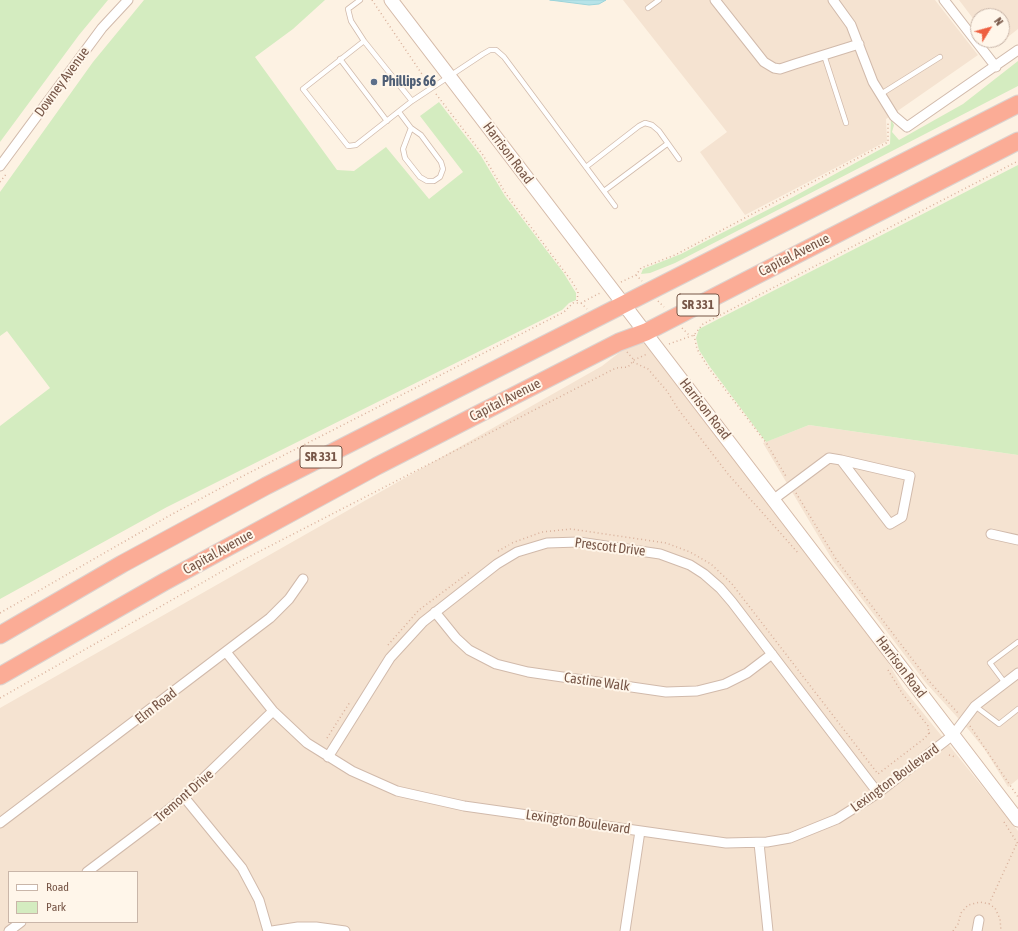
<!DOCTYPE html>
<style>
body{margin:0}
#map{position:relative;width:1018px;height:931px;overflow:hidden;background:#fdf2e3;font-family:"Asap Condensed",sans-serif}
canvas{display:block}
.legend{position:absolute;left:8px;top:871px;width:130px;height:52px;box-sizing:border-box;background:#fff6ea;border:1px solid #c9b6a9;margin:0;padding:5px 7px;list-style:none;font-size:12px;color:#775647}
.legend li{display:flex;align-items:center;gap:8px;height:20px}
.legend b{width:20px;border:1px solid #c9b6a9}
.north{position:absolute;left:970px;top:8px;width:40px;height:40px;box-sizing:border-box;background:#fff6ea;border:1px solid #c9b6a9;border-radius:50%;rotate:53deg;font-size:11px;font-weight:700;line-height:16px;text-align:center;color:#775647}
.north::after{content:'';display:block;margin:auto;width:14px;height:18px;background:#ee6041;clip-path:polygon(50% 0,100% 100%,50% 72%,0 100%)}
</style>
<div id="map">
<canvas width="1018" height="931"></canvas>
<ul class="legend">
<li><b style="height:5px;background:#fff"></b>Road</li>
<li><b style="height:11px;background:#d4ecc0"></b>Park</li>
</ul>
<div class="north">N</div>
</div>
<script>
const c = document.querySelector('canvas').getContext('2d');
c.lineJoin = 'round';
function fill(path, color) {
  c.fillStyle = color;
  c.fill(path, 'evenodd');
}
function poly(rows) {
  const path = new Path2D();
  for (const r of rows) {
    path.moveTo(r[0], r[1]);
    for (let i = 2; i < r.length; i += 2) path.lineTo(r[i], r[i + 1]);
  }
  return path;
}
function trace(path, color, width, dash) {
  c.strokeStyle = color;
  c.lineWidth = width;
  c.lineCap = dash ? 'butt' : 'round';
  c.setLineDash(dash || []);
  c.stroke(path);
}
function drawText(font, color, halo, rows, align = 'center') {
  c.font = font + ' "Asap Condensed",sans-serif';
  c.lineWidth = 4;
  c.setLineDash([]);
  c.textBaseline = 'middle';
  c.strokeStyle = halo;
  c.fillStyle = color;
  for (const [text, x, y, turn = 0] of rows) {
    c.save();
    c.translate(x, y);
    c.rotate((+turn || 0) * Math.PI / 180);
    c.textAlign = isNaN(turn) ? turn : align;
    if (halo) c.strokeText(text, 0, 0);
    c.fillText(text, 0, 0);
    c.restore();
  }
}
fill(poly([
 [623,0,935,0,978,55,886,119,887,141,745,215,700,152,727,132],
 [959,0,1018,0,1018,29,995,47,989,40,1002,40,1002,16,978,16,978,25],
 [646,332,882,652,903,688,1018,831,1018,931,0,931,0,708,602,366],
 [9,872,137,872,137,922,9,922],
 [809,425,1018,455,1018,779,1008,787,985,750,968,729,926,683,833,561,763,443]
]), '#f5e3d1');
fill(poly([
 [0,0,108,0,79,35,0,142],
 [144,0,325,0,293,29,255,57,337,170,354,171,386,147,429,199,463,172,420,116,439,102,481,156,505,196,563,272,576,293,576,300,569,303,562,310,167,507,0,599,0,426,50,388,7,331,0,336,0,192,93,62],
 [1018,61,1018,86,675,263,650,273,641,274,643,269,681,254,710,239,793,197,890,144,891,119,894,125,892,132,899,140,963,104],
 [1018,165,1018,455,809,425,766,442,710,367,699,350,696,338,699,329]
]), '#d4ecc0');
const water = poly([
 [550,0,606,0,599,4,589,5,550,0]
]);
fill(water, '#b6e3e8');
trace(water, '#9cd4da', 1);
const lane = poly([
 [360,0,348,9,351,21,364,41,412,101,483,54,490,50,496,50,504,57,615,206],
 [648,8,659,0],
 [364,41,303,89,348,146,356,145,412,101],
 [824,55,846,123],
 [340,59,387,121],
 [881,94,940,57],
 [399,112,411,128,421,135,441,162,443,169,440,177,434,181,427,181,420,177,405,158,403,149,411,128],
 [586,167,639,126,645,123,652,125,659,131,679,159],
 [604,191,667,144],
 [1005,683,990,663,1018,642],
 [975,706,999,724,1018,709]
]);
const street = poly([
 [715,0,764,62,774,68,780,69,795,64,859,44],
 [833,0,851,25,873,82,894,116,907,127,1018,50],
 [944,0,996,67],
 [0,166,102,28,128,0],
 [774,499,829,458,841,460,890,524,902,517,910,476,841,460],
 [991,534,1018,540],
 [435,612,456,638,469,650,496,664,528,672,666,692,697,691,725,684,747,673,772,654],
 [226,652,273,711,307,743,352,771,397,791,464,806,726,843,767,842,790,838,837,819,878,793,953,735,975,706,1018,673],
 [328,757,390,658,423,622,497,564,517,552,547,543,579,542,660,554,690,565,704,574,720,588,732,602,878,793],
 [184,797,242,868,259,900,268,931],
 [0,823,270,618,289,599,303,579],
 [759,843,768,931],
 [87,872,156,820,184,797,273,711],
 [9,931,21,922],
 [272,931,298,927,316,927,345,931],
 [625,931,640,831],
 [977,931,979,920]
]);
const secondary = poly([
 [391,0,1018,820]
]);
const highway = poly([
 [0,635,122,564,266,486,1018,104],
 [0,676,164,582,377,466,619,342,646,332,1018,141]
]);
trace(lane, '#d1baab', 6);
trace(street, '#d1baab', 11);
trace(secondary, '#d5baa8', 15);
trace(highway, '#dcd3cf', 19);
trace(poly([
 [372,0,428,83],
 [436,94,483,155,506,194,573,283,578,292,577,302],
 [0,182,7,173],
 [636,275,642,281],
 [621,282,636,275,641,268,675,255,888,142,888,123],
 [658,301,664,307],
 [581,303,587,309],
 [682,328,689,335],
 [694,335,697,349,708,367,767,444,787,478],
 [669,344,694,335,703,324,1018,161],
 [627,352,634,360],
 [633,362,648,369,667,391,678,409,728,474,799,554],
 [796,493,836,559,929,681,958,713],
 [512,543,542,532,571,529,666,543,690,552,711,564,732,584,878,774,925,738,929,733],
 [498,551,509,545],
 [0,613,167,517,241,477,564,312,573,303,581,303,600,293],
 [388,645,419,610,471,571],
 [888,670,902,693,928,726,929,733,932,734],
 [0,698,235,564,610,371,616,368,628,367,634,360,647,354],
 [970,726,1018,797],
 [327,738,350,702],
 [949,755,955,757],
 [1004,822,1018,844],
 [989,904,1017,843],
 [953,931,958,924,961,913,968,905,980,902,989,904,995,908,1000,919,1001,931]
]), '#d9b19c', 1.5, [1, 3]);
trace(lane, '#fff', 4.5);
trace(street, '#fff', 9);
trace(secondary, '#fff', 13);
trace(highway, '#fbac96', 17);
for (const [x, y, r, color] of [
 [374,82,4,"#5c6f8a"]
]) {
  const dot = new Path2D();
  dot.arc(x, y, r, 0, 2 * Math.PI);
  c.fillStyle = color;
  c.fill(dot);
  trace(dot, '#fff6ea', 1.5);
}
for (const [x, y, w] of [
 [698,305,42],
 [321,457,42]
]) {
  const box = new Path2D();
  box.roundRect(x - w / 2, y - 11, w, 22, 3);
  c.fillStyle = '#fff6ea';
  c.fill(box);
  trace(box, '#775647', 1);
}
drawText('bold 13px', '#775647', null, [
 ["SR 331",698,305],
 ["SR 331",321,457]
]);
drawText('14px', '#775647', '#fff6ea', [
 ["Downey Avenue",62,82,-54],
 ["Harrison Road",508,153,53],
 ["Capital Avenue",794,255,-27],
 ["Capital Avenue",505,400,-27],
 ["Harrison Road",705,409,52],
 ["Prescott Drive",610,547,7],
 ["Capital Avenue",218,552,-29],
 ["Harrison Road",901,667,53],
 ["Castine Walk",597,682,8],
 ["Elm Road",156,706,-38],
 ["Lexington Boulevard",895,778,-36],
 ["Tremont Drive",184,796,-41],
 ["Lexington Boulevard",578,822,8]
]);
drawText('bold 14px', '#4e5e75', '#fff6ea', [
 ["Phillips 66",382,82]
], 'left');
</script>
